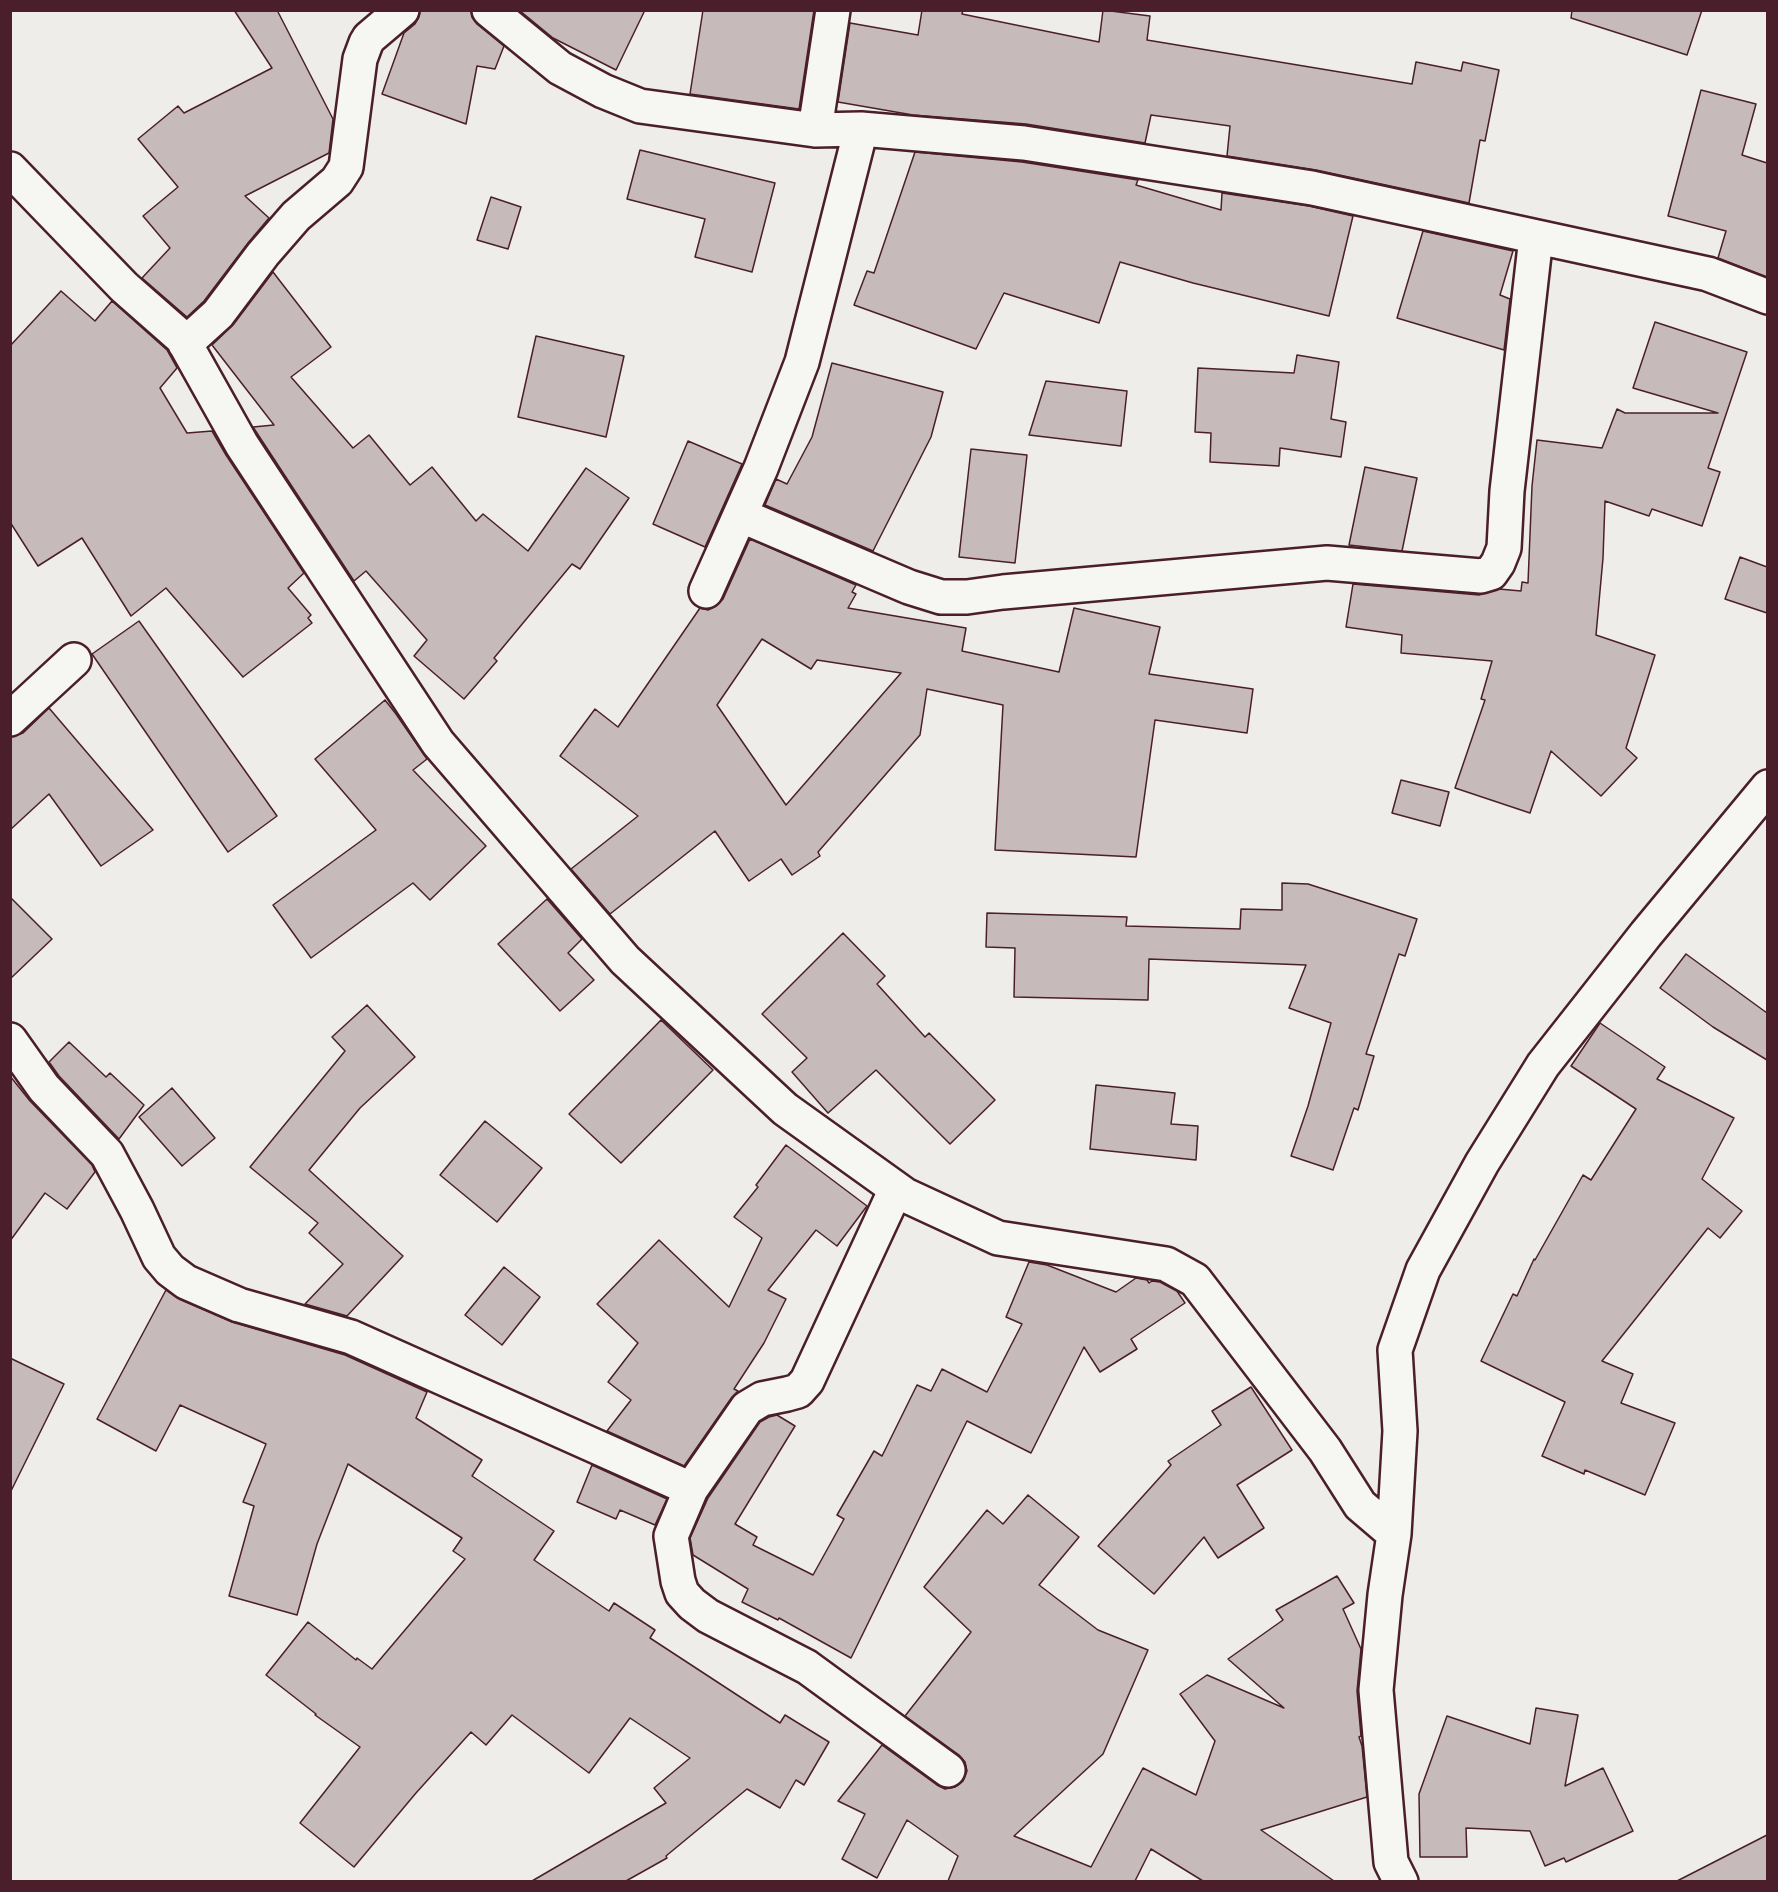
<!DOCTYPE html>
<style>
body{margin:0}
#map{position:relative;width:1778px;height:1892px;overflow:hidden;background:#efedea;font-family:Delius,sans-serif}
canvas{display:block}
.frame{position:absolute;inset:0;border:12px solid #4a1f2b;pointer-events:none}
</style>
<div id="map">
<canvas width="1778" height="1892"></canvas>
<div class="frame"></div>
</div>
<script>
const c = document.querySelector('canvas').getContext('2d');
c.lineJoin = 'round';
function fill(path, color) {
  c.fillStyle = color;
  c.fill(path, 'evenodd');
}
function poly(rows) {
  const path = new Path2D();
  for (const r of rows) {
    path.moveTo(r[0], r[1]);
    for (let i = 2; i < r.length; i += 2) path.lineTo(r[i], r[i + 1]);
  }
  return path;
}
function trace(path, color, width, dash) {
  c.strokeStyle = color;
  c.lineWidth = width;
  c.lineCap = dash ? 'butt' : 'round';
  c.setLineDash(dash || []);
  c.stroke(path);
}
const building = poly([
 [234,10,277,10,333,119,329,153,245,196,269,218,248,243,204,301,187,317,142,278,170,248,143,216,178,187,138,139,178,106,184,113,272,68,234,10],
 [471,10,472,17,477,24,504,46,495,69,477,66,466,124,382,94,404,33,415,24,419,17,420,11,471,10],
 [519,10,645,10,616,70,553,38,519,10],
 [703,10,814,10,799,109,690,94,703,10],
 [922,10,963,10,962,14,1099,42,1103,10,1150,16,1147,40,1412,84,1416,62,1461,71,1463,62,1499,70,1485,141,1480,140,1469,203,1316,170,1227,156,1230,126,1151,115,1145,143,1026,124,913,115,838,102,850,23,918,35,922,10],
 [1572,10,1702,10,1687,55,1571,18,1572,10],
 [1701,90,1756,104,1742,155,1767,163,1767,277,1718,258,1726,231,1668,216,1701,90],
 [640,150,775,183,752,272,695,257,705,219,627,199,640,150],
 [915,152,1022,162,1138,180,1136,185,1221,210,1222,193,1309,206,1353,216,1329,316,1193,283,1120,262,1099,323,1004,293,976,349,854,305,867,271,874,273,915,152],
 [491,197,521,207,508,249,477,240,491,197],
 [1423,231,1513,251,1500,295,1510,299,1504,350,1397,318,1423,231],
 [273,272,331,347,291,377,353,448,369,435,410,485,432,467,476,521,483,514,528,551,586,468,629,498,580,569,572,564,494,658,497,661,464,699,414,656,427,640,366,571,354,581,253,427,274,425,212,345,233,325,273,272],
 [61,291,95,321,112,301,167,350,177,368,160,388,187,433,212,431,226,455,304,573,288,588,311,615,308,618,312,623,243,677,166,588,131,616,82,538,38,566,10,522,10,346,61,291],
 [1655,322,1747,352,1708,468,1720,472,1702,526,1652,509,1649,516,1605,501,1603,558,1596,635,1655,655,1626,748,1637,758,1601,796,1551,751,1530,813,1455,788,1485,700,1481,699,1492,661,1401,653,1402,635,1346,627,1353,584,1479,595,1499,589,1521,591,1522,582,1528,583,1532,486,1537,440,1602,448,1617,409,1625,413,1718,413,1633,388,1655,322],
 [536,336,624,356,606,437,518,417,536,336],
 [1297,355,1339,362,1331,419,1346,422,1341,457,1280,448,1279,466,1210,462,1211,433,1195,432,1198,368,1294,373,1297,355],
 [832,363,943,392,931,437,873,551,765,505,776,479,787,484,812,437,832,363],
 [1046,381,1127,391,1121,446,1029,435,1046,381],
 [688,441,742,464,705,547,653,524,688,441],
 [971,449,1027,455,1015,563,959,557,971,449],
 [1365,467,1417,478,1402,551,1349,545,1365,467],
 [750,539,856,585,852,592,856,594,848,608,966,628,962,651,1059,672,1074,608,1160,627,1149,674,1253,689,1247,733,1155,720,1136,857,995,850,1003,705,927,689,920,735,818,852,820,856,792,875,781,859,749,881,715,831,610,914,571,869,638,816,560,756,595,709,618,727,700,608,708,610,716,606,723,599,750,539],
 [762,639,811,669,817,660,901,673,786,805,717,705,762,639],
 [1740,557,1767,567,1767,613,1725,599,1740,557],
 [139,621,277,816,228,852,92,654,139,621],
 [385,700,396,714,427,759,413,770,486,846,430,900,413,883,311,958,273,905,376,830,315,759,385,700],
 [49,708,153,830,101,866,49,794,10,830,10,737,23,733,49,708],
 [1401,780,1449,792,1440,826,1392,813,1401,780],
 [1282,883,1308,884,1417,919,1405,956,1399,954,1366,1054,1374,1056,1358,1110,1354,1108,1333,1170,1291,1156,1308,1106,1331,1023,1289,1008,1306,965,1149,959,1148,1000,1014,997,1015,948,986,947,987,913,1127,917,1126,926,1240,929,1241,909,1282,910,1282,883],
 [10,897,52,939,10,979,10,897],
 [547,899,582,939,568,953,594,980,560,1011,498,944,547,899],
 [843,933,885,976,877,984,925,1037,929,1033,995,1100,950,1144,876,1070,828,1113,792,1072,807,1058,762,1014,843,933],
 [1686,954,1767,1013,1767,1060,1713,1027,1660,988,1686,954],
 [367,1005,415,1057,360,1108,309,1170,403,1256,347,1316,305,1304,343,1264,309,1233,318,1223,250,1167,345,1051,332,1037,367,1005],
 [661,1020,713,1070,621,1163,569,1114,661,1020],
 [1600,1023,1665,1067,1657,1079,1734,1118,1702,1179,1742,1211,1720,1238,1708,1228,1602,1361,1633,1374,1621,1403,1675,1423,1645,1495,1585,1470,1584,1474,1542,1456,1565,1402,1481,1361,1513,1294,1517,1296,1534,1259,1535,1260,1583,1175,1591,1180,1636,1109,1571,1066,1600,1023],
 [69,1042,106,1077,110,1073,144,1105,119,1139,59,1076,49,1062,69,1042],
 [10,1076,30,1101,92,1165,95,1172,67,1209,45,1193,10,1241,10,1076],
 [1096,1085,1175,1093,1171,1124,1198,1126,1196,1160,1090,1149,1096,1085],
 [172,1088,215,1138,182,1166,139,1117,172,1088],
 [485,1121,542,1168,497,1222,440,1175,485,1121],
 [786,1145,867,1206,837,1246,816,1230,768,1290,786,1299,764,1343,734,1389,738,1391,732,1397,684,1466,607,1431,631,1400,608,1382,638,1343,597,1304,659,1240,729,1307,762,1238,734,1217,758,1187,756,1185,786,1145],
 [1029,1262,1047,1265,1116,1292,1136,1278,1147,1280,1149,1283,1152,1281,1160,1282,1177,1291,1185,1303,1131,1339,1137,1349,1100,1372,1084,1347,1031,1453,967,1421,851,1658,779,1618,778,1620,742,1602,748,1589,693,1555,690,1538,708,1498,760,1422,769,1417,777,1415,795,1426,735,1524,757,1537,753,1545,813,1575,844,1519,837,1515,874,1451,882,1456,917,1385,931,1391,942,1369,987,1392,1022,1324,1006,1317,1029,1262],
 [504,1267,540,1297,502,1345,465,1315,504,1267],
 [166,1290,179,1299,232,1322,345,1355,427,1392,416,1418,482,1460,472,1476,554,1531,534,1560,609,1611,614,1603,655,1630,650,1638,780,1723,785,1715,829,1742,804,1785,796,1780,780,1808,747,1789,666,1856,667,1858,626,1881,532,1881,666,1803,654,1788,690,1758,630,1718,589,1773,512,1715,486,1745,471,1732,416,1793,354,1867,300,1823,360,1747,315,1715,316,1714,266,1675,308,1622,356,1660,357,1658,372,1669,465,1559,453,1551,462,1538,348,1464,317,1544,297,1615,229,1596,254,1506,243,1502,266,1444,180,1405,156,1451,97,1419,166,1290],
 [10,1358,64,1384,10,1493,10,1358],
 [1251,1387,1292,1450,1237,1485,1264,1528,1218,1558,1204,1537,1154,1594,1098,1546,1171,1465,1168,1461,1221,1425,1212,1411,1251,1387],
 [592,1465,667,1499,655,1525,620,1510,616,1519,577,1502,592,1465],
 [1028,1495,1079,1537,1039,1585,1098,1630,1148,1650,1103,1754,1014,1836,1091,1867,1143,1768,1196,1795,1215,1741,1180,1694,1207,1675,1284,1708,1228,1659,1283,1620,1276,1610,1337,1576,1354,1603,1343,1609,1361,1649,1357,1691,1361,1736,1359,1737,1362,1746,1367,1797,1261,1830,1334,1881,1203,1881,1151,1849,1135,1881,948,1881,958,1856,907,1820,877,1878,842,1859,865,1814,838,1801,882,1745,937,1785,945,1789,955,1787,963,1781,967,1771,965,1762,959,1755,905,1716,971,1632,924,1587,987,1510,1003,1524,1028,1495],
 [1536,1708,1578,1715,1565,1786,1603,1768,1633,1831,1566,1862,1564,1858,1545,1866,1530,1831,1466,1828,1467,1857,1420,1857,1419,1794,1447,1716,1530,1744,1536,1708],
 [1767,1835,1767,1881,1677,1881,1767,1835]
]);
fill(building, '#c6babb');
trace(building, '#4a1f2b', 1.5);
const minor = poly([
 [489,10,560,68,603,91,640,106,815,130,861,129,1024,143,1312,188,1708,274,1768,297],
 [815,130,833,10],
 [10,169,124,287,182,338,242,445,438,743,625,960,785,1109,905,1195,998,1238,1166,1264,1195,1280,1325,1450,1360,1505,1394,1534],
 [185,344,218,314,263,254,296,216,337,181,346,167,360,59,366,43,369,38,402,10],
 [740,515,909,587,941,597,967,597,1003,592,1327,563,1481,576,1491,573,1498,563,1504,548,1507,491,1536,237],
 [706,591,761,468,802,362,861,129],
 [10,719,74,660],
 [10,1040,44,1088,107,1154,137,1210,159,1257,170,1270,186,1282,239,1305,351,1337,691,1489],
 [896,1189,807,1381,798,1391,787,1394,762,1399,747,1408,691,1489,671,1536,678,1581,682,1593,692,1604,708,1616,807,1667,948,1770],
 [1401,1882,1391,1862,1376,1690,1385,1595,1394,1534,1400,1431,1395,1350,1423,1270,1482,1163,1543,1065,1646,934,1768,787]
]);
trace(minor, '#4a1f2b', 38);
trace(minor, '#f6f6f2', 33);
</script>
